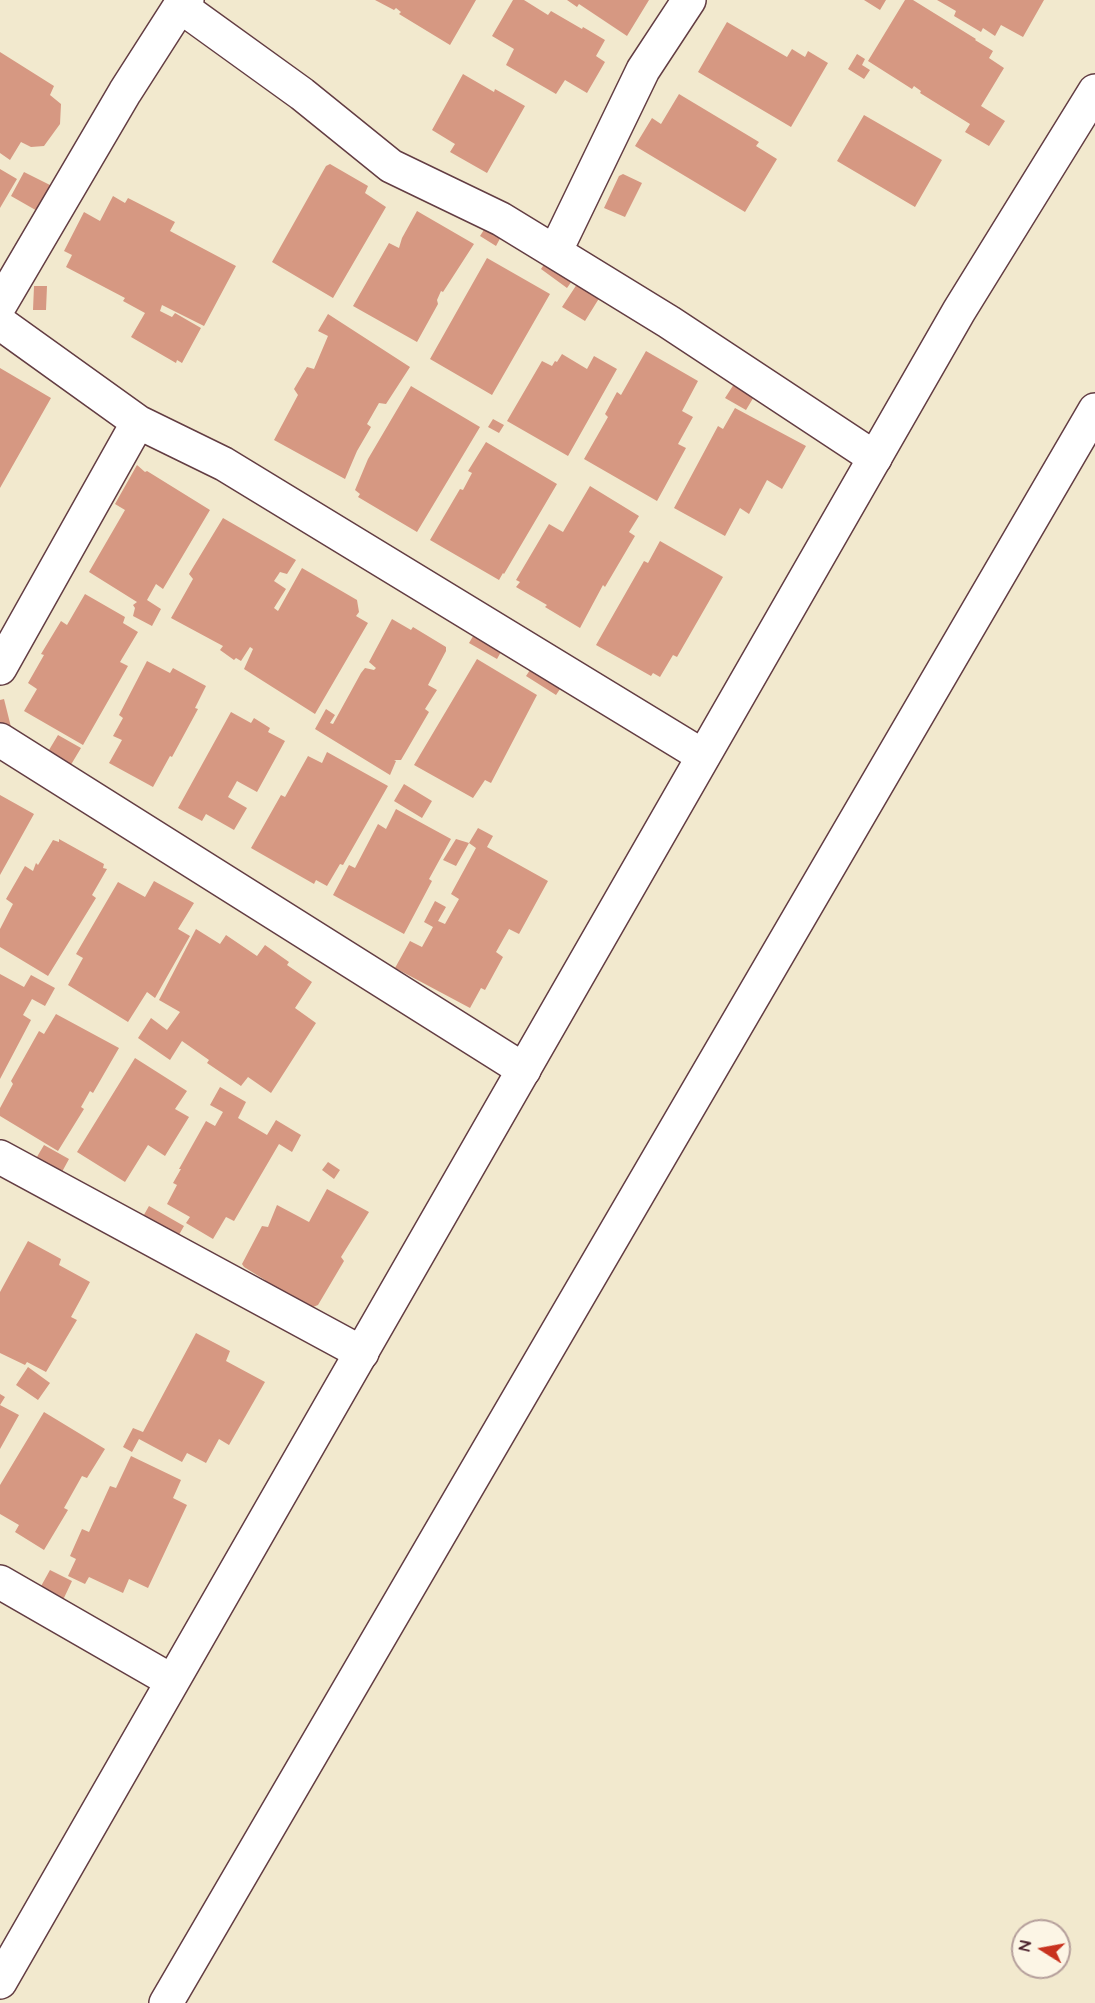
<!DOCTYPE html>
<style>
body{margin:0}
#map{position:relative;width:1095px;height:2003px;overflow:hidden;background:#f2e9ce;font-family:"Architects Daughter",sans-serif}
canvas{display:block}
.north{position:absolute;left:1011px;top:1919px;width:60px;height:60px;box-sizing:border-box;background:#fcf5e5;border:2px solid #b59f9b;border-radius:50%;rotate:281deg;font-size:16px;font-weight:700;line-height:24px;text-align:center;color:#4a1f2b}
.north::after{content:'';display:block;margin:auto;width:21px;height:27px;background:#c8321e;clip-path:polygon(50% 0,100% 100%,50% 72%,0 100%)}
</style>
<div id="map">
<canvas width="1095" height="2003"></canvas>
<div class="north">N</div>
</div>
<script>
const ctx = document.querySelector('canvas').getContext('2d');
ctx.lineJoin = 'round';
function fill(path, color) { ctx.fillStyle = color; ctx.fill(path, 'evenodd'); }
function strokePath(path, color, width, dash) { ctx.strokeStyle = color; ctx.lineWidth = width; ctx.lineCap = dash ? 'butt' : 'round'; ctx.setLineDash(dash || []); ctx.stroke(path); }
fill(new Path2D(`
 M375,0H476L450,45L399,14L401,12L396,8L394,10Z
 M513,0H524L548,15L551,11L582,29L583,27L605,40L596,56L605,62L587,93L565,80L556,94L506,65L514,49L492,36Z
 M567,0H649L627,36L579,4L577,7Z
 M864,0H886L880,10Z
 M905,0H913L976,39L975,40L993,51L989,58L1004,68L981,106L1005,121L989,146L965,132L970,124L920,93L921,91L914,86L912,89L868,61Z
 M937,0H1044L1023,37L1001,25L995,36L983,28L981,32L954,16L956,11Z
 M727,22L787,57L792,49L805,57L808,51L828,63L791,127L698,72Z
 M0,52L54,86L50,95L61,104L60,124L44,146L31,147L21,142L10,160L0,153Z
 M857,54L865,59L862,65L870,70L864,79L848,69Z
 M463,74L494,92L495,89L525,106L487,173L450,152L455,144L432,130Z
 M679,94L759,142L756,146L777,159L745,212L635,146L652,118L661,124Z
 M864,115L942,160L915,207L837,161Z
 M330,164L368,186L365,193L386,207L333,298L272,262L326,166Z
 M0,169L17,179L0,208Z
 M24,172L54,187L39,212L11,196Z
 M623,174L642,183L625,217L604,208L619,176Z
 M113,196L125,203L128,198L175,222L170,231L236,266L204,326L162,305L160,311L172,317L175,313L201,328L182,363L177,360L176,363L131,337L145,313L123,301L125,298L66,267L72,255L64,251L84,212L100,221Z
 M417,211L474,244L443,292L441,291L437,300L438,304L417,342L353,306L389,243L399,248L402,238Z
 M489,222L504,231L496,246L480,236Z
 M549,257L576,275L567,288L541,269Z
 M487,258L550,294L492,395L430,359Z
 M581,278L603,292L585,321L562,307Z
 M34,286H47L46,310H33Z
 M328,314L410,367L386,404L379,403L367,424L371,427L357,451L345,479L274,440L298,395L294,389L307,367L314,369L328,336L318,331Z
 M646,351L698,381L682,411L693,417L678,444L686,448L657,501L584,459L608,417L605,414L617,392L621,395Z
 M562,354L587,369L594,356L617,369L568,456L507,421L542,361L552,366L555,361L557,362Z
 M0,368L51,398L0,488Z
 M738,378L758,390L746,410L725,398Z
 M411,386L480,427L417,532L358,497L360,494L355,490L368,459Z
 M735,408L806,446L782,489L767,480L749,514L740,508L725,536L674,508L718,426L723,429Z
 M493,419L504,425L499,433L488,427Z
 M486,442L557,484L504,574L503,573L499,580L430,540L460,489L463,490L472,473L468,471Z
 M137,465L145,472L147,471L210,510L163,589L156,584L147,600L161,609L152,626L133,616L135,608L133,605L137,602L89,572L125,510L115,504Z
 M590,486L639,516L629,532L635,536L605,587L603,585L580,628L545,607L547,605L516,587L520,582L516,580L549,524L563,532Z
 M223,518L296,560L287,574L280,572L274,581L286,589L274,608L278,611L302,568L357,600L359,612L356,616L368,623L315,714L244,669L253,649L250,647L241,661L236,658L234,660L220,650L223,646L171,618L193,579L189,574Z
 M660,541L723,577L677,657L673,655L660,677L653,673L651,676L596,645L644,561L648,563Z
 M85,594L125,617L123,623L138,632L120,662L128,666L83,745L24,711L37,689L28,683L44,655L41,654L61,621L67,625Z
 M392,619L411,630L413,627L446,647V651L428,685L437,690L425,709L429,712L401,760H394L396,761L390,775L315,729L326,709L335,715L330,723L333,724L361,673L365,668L374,670L376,668L369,662Z
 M475,633L502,650L497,659L469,643Z
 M477,659L537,695L491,783L485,780L473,798L414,765Z
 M147,661L170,673L173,668L206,686L195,708L198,709L172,757L170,756L153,787L109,763L122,740L113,736L123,718L119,715Z
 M532,667L562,686L556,695L526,676Z
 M4,699L11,727L0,729V700Z
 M231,712L251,723L254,718L270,728L268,732L285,741L257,792L237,781L228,797L247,808L234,830L206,814L202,821L178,808Z
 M58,735L81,748L69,768L46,755Z
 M327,752L388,786L343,865L340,864L327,886L316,880L314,884L251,848L281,795L285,797L308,756L322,763Z
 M404,784L432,801L422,818L394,801Z
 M0,795L34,814L0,875Z
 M396,809L451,839L429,879L432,881L404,934L333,895L349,865L355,868L378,824L386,829Z
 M478,828L493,836L487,847L548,881L519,934L509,929L496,952L503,957L485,990L481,988L470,1008L395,968L410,941L422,947L433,927L424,922L435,901L446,907L438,921L445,924L459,899L451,894L476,848L469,843Z
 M59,839L104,864L103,868L107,869L92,895L96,898L48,976L0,947V929L13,904L6,899L25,866L33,871L36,863L38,865L53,840L59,842Z
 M456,839L469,843L456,866L443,860Z
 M154,881L194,903L178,929L190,936L155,998L147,992L128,1022L68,985L83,958L76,954L118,882L145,897Z
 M196,929L220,944L226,935L257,956L265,945L289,962L287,965L312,982L295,1008L316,1023L271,1093L248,1077L241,1086L207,1063L209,1060L182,1041L170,1060L138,1038L151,1018L167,1030L180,1012L159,1000Z
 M0,974L24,987L31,975L55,988L45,1006L32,999L23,1015L31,1020L0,1079Z
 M56,1014L119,1048L93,1093L90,1091L81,1107L84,1109L58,1151L0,1116V1108L13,1084L11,1081L39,1031L44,1034Z
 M135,1058L187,1091L175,1109L189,1117L165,1156L148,1145L125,1182L77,1152Z
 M220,1087L246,1102L238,1118L267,1135L276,1120L301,1135L292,1152L279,1144L234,1221L226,1217L213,1239L186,1223L190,1217L167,1204L177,1185L173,1183L181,1169H179L206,1121L215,1126L223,1112L210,1105Z
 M44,1145L69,1159L57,1181L31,1167Z
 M328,1162L340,1170L334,1179L322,1170Z
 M327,1189L369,1212L341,1257L344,1261L318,1305L313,1307L286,1292L277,1293L267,1287L265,1280L244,1267L242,1264L262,1226L268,1227L277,1205L309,1222Z
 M149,1206L184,1226L172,1247L137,1227Z
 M28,1241L61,1259L59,1265L90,1282L71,1317L77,1320L46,1372L27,1362L25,1365L0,1353V1292Z
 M196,1333L230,1351L226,1361L265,1382L229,1445L219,1439L206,1463L187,1453L182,1462L139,1439L132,1452L123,1447L133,1428L143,1432Z
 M28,1367L50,1383L38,1400L16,1385Z
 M0,1394L5,1397L0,1405L19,1415L0,1449Z
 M44,1412L105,1449L87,1478L82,1476L64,1508L68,1510L44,1550L15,1532L19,1525L0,1514V1485Z
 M131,1456L181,1480L173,1498L187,1505L148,1588L129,1579L123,1593L89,1577L85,1584L68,1576L76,1559L70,1556L82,1529L89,1532L110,1486L116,1488Z
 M50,1570L72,1581L63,1600L40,1588Z`), '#d69882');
const minor = new Path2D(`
 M180,6L302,94L391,166L501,219L555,252L669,322L875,458
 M555,252L643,70L689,0
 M0,305L125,92L180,6L187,0
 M0,323L138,422L224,464L703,756
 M0,668L138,422
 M0,740L524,1070
 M0,1157L362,1353
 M0,1582L172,1681
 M166,2003L1095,410`);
const major = new Path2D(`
 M0,1982L959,311L1095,91`);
strokePath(minor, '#633d43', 36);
strokePath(major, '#633d43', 36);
strokePath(minor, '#fff', 33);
strokePath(major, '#fff', 33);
</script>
